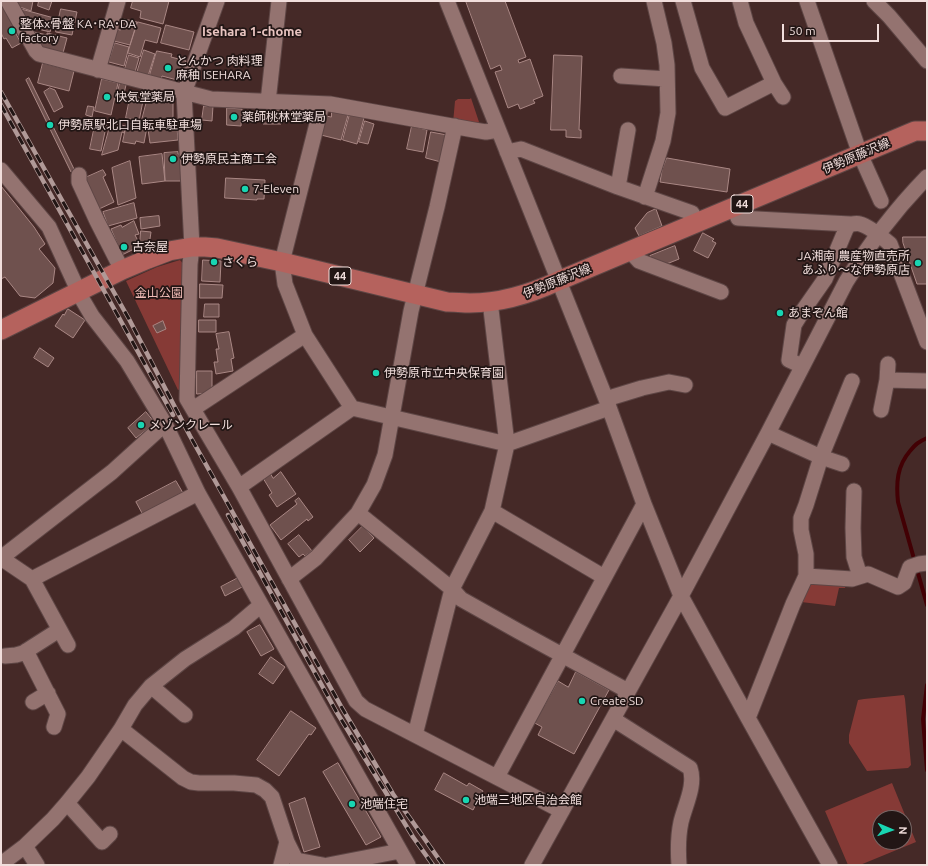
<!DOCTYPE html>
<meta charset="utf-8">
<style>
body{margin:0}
#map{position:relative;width:928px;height:866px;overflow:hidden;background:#452927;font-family:Ubuntu,sans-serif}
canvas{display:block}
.frame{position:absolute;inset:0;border:2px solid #f1dedc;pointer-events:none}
.north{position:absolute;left:872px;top:810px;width:40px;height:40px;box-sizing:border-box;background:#221615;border:1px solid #756665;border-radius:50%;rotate:92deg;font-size:11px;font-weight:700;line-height:16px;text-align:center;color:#f1dedc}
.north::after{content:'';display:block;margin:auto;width:14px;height:18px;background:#18d5b2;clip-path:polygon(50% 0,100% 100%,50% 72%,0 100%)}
.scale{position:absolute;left:782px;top:24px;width:97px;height:18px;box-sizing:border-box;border:2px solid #f1dedc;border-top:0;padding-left:5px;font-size:12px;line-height:14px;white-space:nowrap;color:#f1dedc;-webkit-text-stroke:3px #221615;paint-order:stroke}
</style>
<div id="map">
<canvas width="928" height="866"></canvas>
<div class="frame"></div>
<div class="north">N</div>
<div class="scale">50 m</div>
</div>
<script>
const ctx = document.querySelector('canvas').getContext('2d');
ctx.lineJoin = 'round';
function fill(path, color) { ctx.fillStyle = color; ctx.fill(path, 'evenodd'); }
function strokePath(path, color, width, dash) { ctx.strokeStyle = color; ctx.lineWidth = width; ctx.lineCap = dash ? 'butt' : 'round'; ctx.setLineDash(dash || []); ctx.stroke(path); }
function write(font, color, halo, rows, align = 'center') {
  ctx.font = font + ' Ubuntu,"Noto Sans JP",sans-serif'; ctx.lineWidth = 3.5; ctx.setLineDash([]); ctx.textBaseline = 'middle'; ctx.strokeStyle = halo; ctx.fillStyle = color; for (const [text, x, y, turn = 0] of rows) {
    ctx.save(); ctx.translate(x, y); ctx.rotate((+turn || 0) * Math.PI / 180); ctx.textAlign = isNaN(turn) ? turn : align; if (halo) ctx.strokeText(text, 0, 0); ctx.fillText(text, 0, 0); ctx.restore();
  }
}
fill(new Path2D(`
 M471,98L481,128L453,123L455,101L458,99H470Z
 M180,260L184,265L182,388L178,390L126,281L157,267Z
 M812,582L846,584L845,588H839L835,606L801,602Z
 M904,695L905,699L911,765L908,768L867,771L849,743V735L858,700L864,699Z
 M892,783L916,842L860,865H848L825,811ZM880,818H904V842H880Z`), '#863a36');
strokePath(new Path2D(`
 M927,438C918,442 916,444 910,451C897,466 896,483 898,502L927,605
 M927,685L923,719L927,770`), '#420004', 4);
const building = new Path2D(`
 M1,1L17,31L15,32L21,43L12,48L6,38L4,39L1,33Z
 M16,1H33L31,11L20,7Z
 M39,1H52L49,10L38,6Z
 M133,1H169L163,24L140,18L141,11L131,8Z
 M466,1H505L526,57L518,60L519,63L530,59L543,96L533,100L535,103L520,109L518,104L508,108L495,72L502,70L500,65L491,69Z
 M21,9L54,18L50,32L30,27Z
 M61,9L77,12L72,35L56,32Z
 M124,19L137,22L130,45L114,41L117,29L120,30Z
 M138,22L161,28L157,43L145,40L140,57L128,53Z
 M166,25L194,32L189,50L161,43Z
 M34,32L47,35V33L67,38L63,53L44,49L41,46Z
 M115,43L129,47L124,66L109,62Z
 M144,50L155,54L148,76L137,73Z
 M157,51L172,54L171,57L186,61L181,81L162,76L161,79L150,75Z
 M129,55L139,58L135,72L125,69Z
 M554,55L582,56L579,130H581V138L566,137V130H551Z
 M43,63L74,71L69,91L38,83Z
 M29,78L75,171L71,172L26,80Z
 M102,79L118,83L111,115L95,111Z
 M120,83L126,85L122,102L116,100Z
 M50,88L55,90L63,107L54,112L44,92Z
 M131,93L144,96L139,121L126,118Z
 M148,97L173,103V125L150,120L149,126L141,124Z
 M88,106L94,107L92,117L86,115Z
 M204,106H213L212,121L202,120Z
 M227,108L242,109L241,126L227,125Z
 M260,109L282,110L281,124H263V117H259Z
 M332,111L348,115L341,140L321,135L326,116L331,117Z
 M350,114L364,118L357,144L343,140Z
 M96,120L107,122L101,151L90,149Z
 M365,121L374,124L368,144L359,142Z
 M111,123L126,126L124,133L122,132L118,150L102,155Z
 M127,123L147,127L144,143L136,141L135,144L123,142Z
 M412,126L427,130L423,152L407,149Z
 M177,127L178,140L150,143L148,129Z
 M431,132L447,135L441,162L426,158Z
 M178,152V154H181L182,181H165L164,153Z
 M162,154L165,181L142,184L139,157Z
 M667,158L730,169L727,192L660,182L662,170Z
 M130,161L136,198L118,205L112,168Z
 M103,170L106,175L103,177L114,202L99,209L85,178Z
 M226,178L265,180L264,199H257V200L225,198Z
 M1,186L34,227L45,244L39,249L55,268L53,283L35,298L20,296L5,277L1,279Z
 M134,203L137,218L108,226L103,212Z
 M656,209L662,226L639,236L635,228L647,213Z
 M159,216L160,226L141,229L140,218Z
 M134,221L139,234L135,235L138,241L134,243L136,248L122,255L111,229L121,225L122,227Z
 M141,231L151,232L149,246H140Z
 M703,233L714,239L712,241L716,243L708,258L694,251Z
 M903,237H927V284H917L903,243Z
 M675,246L679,259L664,265L652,261L650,256Z
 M203,260L221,261L220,282L202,281Z
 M200,284L223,285L222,298H200Z
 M205,304H219V317H204Z
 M68,309L85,320L73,338L55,326L63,314L64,315Z
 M199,320H216V332H199Z
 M163,321L166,329L157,333L153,326Z
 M229,332L234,358L231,359L233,371L216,374L214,362H218L216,349H219L216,334Z
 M40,348L54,358L48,367L34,358Z
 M197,371H212V390L209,393L197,394Z
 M146,412L155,423L136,438L128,428Z
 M281,472L296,494L277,507L269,495L272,493L263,478L270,473L273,478Z
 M176,481L183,493L143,515L136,502Z
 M299,498L313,517L308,521L307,519L281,540L270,525L297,504L295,501Z
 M363,526L374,538L360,552L349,540Z
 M299,535L312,551L305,556L303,554L299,557L288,544Z
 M240,577L244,586L225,596L221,587Z
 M260,625L274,649L261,656L247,632Z
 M271,657L285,667L273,684L259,674Z
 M576,672L609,690L574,754L538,735L542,727L533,722L542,705L544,706L558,681L568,687Z
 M291,711L316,728L311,735L309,734L279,776L257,760Z
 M338,763L381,837L366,845L323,772Z
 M444,773L467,786L469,783L483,791L473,810L435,790Z
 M305,798L320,847L304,852L289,804Z`);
fill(building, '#6f514e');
strokePath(building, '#a98784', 1);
const minor = new Path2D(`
 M8,1L36,51L39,54L211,99L330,104L474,130L486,132L498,130
 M217,1L184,93L192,247L190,264L187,399L239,487L356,701L365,709L562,811
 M447,1L606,399L644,504L681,596L748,718L830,865
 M683,1L702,68L725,108L774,83
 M740,1L746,23L774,83L783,97
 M807,1L860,154L881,201
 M874,1L889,16L927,61
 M98,70L118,1
 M621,76L667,79
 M268,102L279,1
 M322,104L282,262L285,284L305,335L352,408L507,444L609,408
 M507,152L521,149L618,187L692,213L697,223
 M1,170L49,227L82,299L92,316L127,361L165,424L198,493L408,865
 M79,175V182L97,221L122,270
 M618,187L628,130
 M645,197L663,141L668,113L667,65L664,43L654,1
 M734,208L738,218L850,224C854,224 857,223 860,224C869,226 883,238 890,244L927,342
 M630,251L639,261L721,292
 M802,366L789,360L794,325L802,312L825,279L846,229L850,224
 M887,380L888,364
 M606,399L642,388L669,382L685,385
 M193,409L305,335
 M881,410L887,380L927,381
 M768,433L821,457L842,464
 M239,487L352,408
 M854,491L853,528L854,557L860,576
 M492,511L604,577
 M358,513L452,589L461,599L518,631L628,691
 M1,558L112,472L165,424
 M1,558L32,579L68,645
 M806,576L852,579L868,574L898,587L904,583L910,567L919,564L927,563
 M32,579L198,493
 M289,579L316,558L358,513L374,485L385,455L411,311L437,207L455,126
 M26,651L58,714L54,727
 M5,656L16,655L23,653L59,630
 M151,686L185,715
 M33,702L48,693
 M748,718L793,604L806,576V554L801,530V518L806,505L821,457L852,381
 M613,719L690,768C696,785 685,805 681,822C678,836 678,851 679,865
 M121,729L183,778L191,782L199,783H234L256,785L265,790L272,797L287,842L296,860L323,865
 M415,735L452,589L492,511L507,444L490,301
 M497,777L644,504
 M67,803L102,842L110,834
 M25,846L37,865
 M1,864L25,846L53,819L67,803L88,777L121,729L135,705L151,686L185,659L234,628L261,605
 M281,865L287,842
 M328,865L400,851
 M532,865L681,596L768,433L846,282C869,244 896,209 927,177`);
const major = new Path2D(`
 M1,330L122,270L148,259L169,251L192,247H205L217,248L282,262L447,302C455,302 462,303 470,303C501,303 530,294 558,281L915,131H927`);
strokePath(minor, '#5e4645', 17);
strokePath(major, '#5e4645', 21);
strokePath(minor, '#947370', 15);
strokePath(major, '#b5625d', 19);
const rail = new Path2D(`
 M1,92L129,319L190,436L342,708L393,794L443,865
 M1,105L173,415
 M228,515L336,711L413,837L433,865`);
strokePath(rail, '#b09997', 4.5);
strokePath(rail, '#221615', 3, [9]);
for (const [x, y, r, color] of [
 [12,31,4,"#18d5b2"],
 [168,68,4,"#18d5b2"],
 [107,97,4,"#18d5b2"],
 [234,117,4,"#18d5b2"],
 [50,125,4,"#18d5b2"],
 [173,159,4,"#18d5b2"],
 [245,189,4,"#18d5b2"],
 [124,247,4,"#18d5b2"],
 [214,262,4,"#18d5b2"],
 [918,263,4,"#18d5b2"],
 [780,313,4,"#18d5b2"],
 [376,373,4,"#18d5b2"],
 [141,425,4,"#18d5b2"],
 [582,701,4,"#18d5b2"],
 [466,800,4,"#18d5b2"],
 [352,804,4,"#18d5b2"]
]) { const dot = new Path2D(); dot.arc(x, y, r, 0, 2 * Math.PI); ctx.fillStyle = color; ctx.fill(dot); strokePath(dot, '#221615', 1.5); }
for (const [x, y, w] of [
 [742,204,22],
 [340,276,22]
]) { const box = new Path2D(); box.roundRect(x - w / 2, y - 9, w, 18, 3); ctx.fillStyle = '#221615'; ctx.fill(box); strokePath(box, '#f1dedc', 1); }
write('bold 11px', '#f1dedc', null, [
 ["44",742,204],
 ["44",340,276]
]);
write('12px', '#f1dedc', '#221615', [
 ["整体x骨盤 KA･RA･DA",20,24],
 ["factory",20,38],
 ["とんかつ 肉料理",176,61],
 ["麻秞 ISEHARA",176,75],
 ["快気堂薬局",115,97],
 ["薬師桃林堂薬局",242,117],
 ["伊勢原駅北口自転車駐車場",58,125],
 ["伊勢原民主商工会",181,159],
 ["7-Eleven",253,189],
 ["古奈屋",132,247],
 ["JA湘南 農産物直売所",910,256,"right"],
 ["あふり～な伊勢原店",910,270,"right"],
 ["さくら",222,262],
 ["あまぞん館",788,313],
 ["伊勢原市立中央保育園",384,373],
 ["メゾンクレール",149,425],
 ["Create SD",590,701],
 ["池端三地区自治会館",474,800],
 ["池端住宅",360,804]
], 'left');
write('12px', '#f1dedc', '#221615', [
 ["伊勢原藤沢線",856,156,-23],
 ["伊勢原藤沢線",557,281,-22]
]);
write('12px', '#efbbb6', '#221615', [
 ["金山公園",159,293]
]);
write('bold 13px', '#e9c5c1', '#221615', [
 ["Isehara 1-chome",252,32]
]);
</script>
